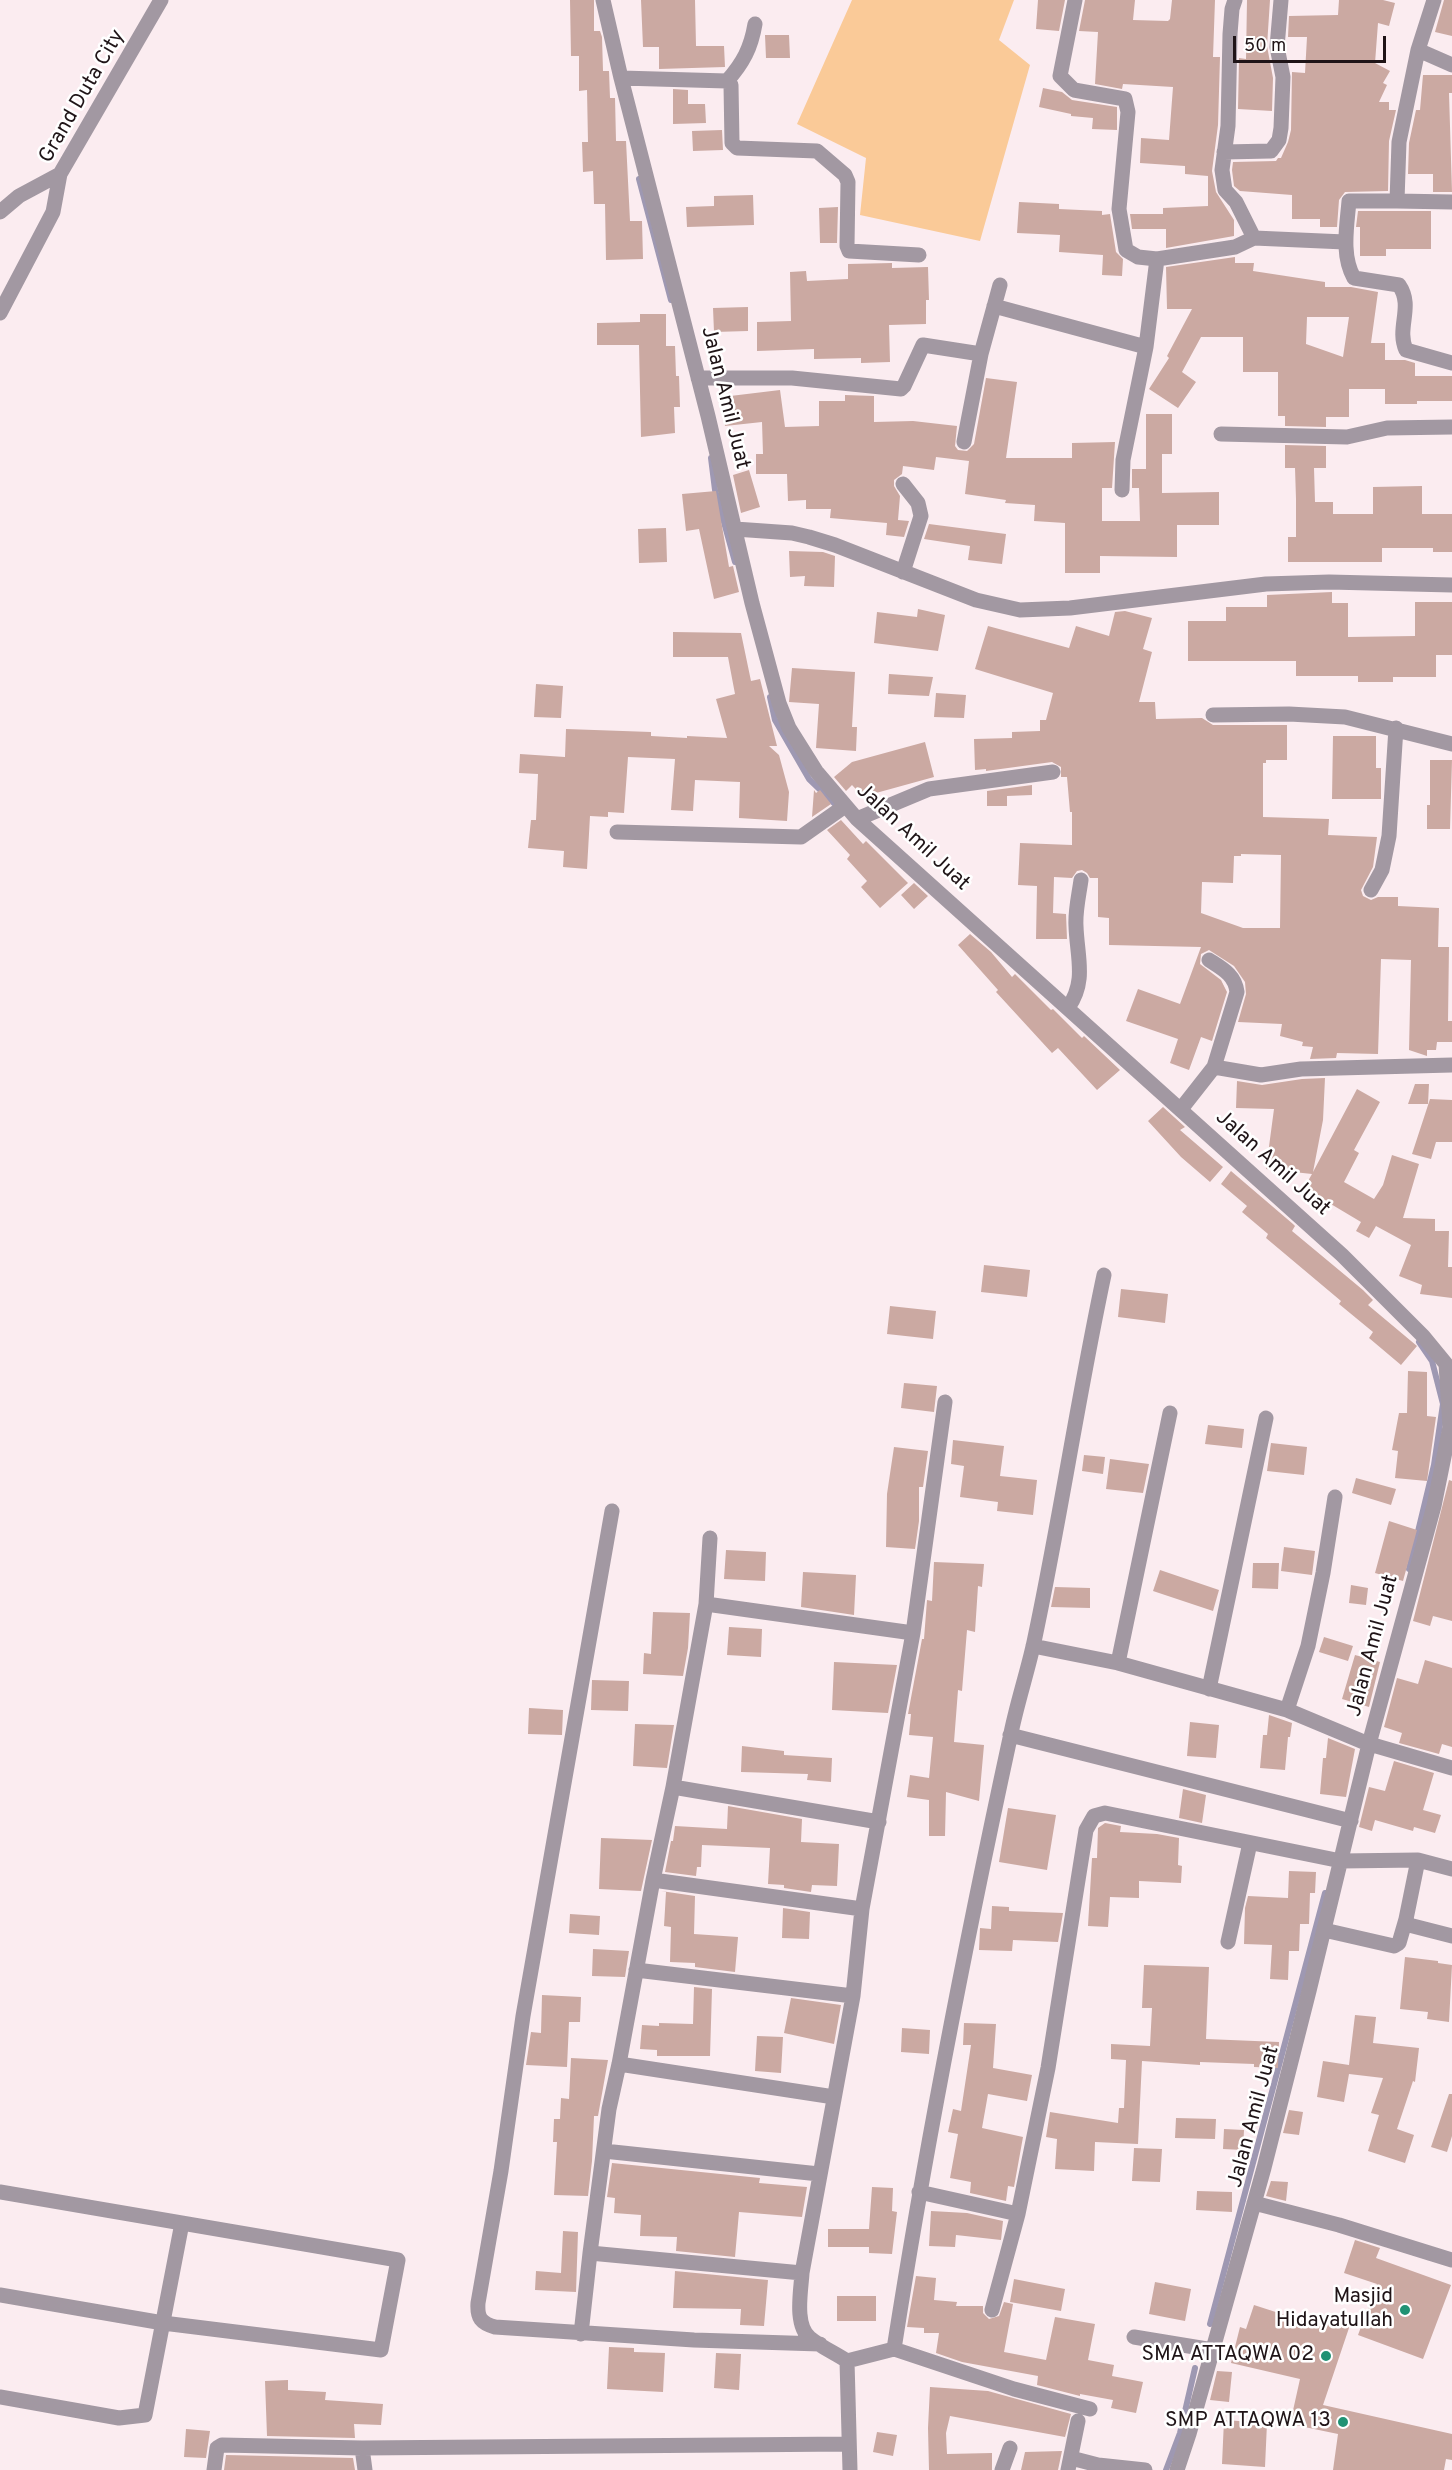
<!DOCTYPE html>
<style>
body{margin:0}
#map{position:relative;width:1452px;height:2470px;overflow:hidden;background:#fbecf0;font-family:Overpass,sans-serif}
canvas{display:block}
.scale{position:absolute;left:1233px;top:36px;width:153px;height:27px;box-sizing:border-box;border:3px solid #1f1417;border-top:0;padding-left:8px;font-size:18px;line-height:21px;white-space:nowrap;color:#1f1417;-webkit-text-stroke:4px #fff;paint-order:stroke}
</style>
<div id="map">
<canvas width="1452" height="2470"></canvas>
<div class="scale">50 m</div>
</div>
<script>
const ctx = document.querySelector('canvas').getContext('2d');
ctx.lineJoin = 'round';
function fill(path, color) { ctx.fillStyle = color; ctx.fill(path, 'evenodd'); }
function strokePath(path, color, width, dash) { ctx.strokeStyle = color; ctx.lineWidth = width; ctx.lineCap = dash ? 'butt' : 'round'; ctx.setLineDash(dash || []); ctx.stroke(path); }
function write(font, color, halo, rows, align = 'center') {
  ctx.font = font + ' Overpass,sans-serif'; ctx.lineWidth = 5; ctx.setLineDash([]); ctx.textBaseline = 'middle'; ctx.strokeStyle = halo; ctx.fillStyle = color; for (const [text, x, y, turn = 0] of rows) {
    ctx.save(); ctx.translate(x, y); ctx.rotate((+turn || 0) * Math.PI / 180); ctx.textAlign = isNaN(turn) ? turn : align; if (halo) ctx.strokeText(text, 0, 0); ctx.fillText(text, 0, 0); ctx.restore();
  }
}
fill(new Path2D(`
 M852,0H1014L999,40L1030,65L980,241L860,215L866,158L797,124Z`), '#faca98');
strokePath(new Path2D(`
 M639,179L671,300
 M711,458L715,490L735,562
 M770,697L775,720L809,779L837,806
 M1409,1569L1434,1465L1443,1404L1432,1361L1419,1342
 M1210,2324L1325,1893
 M1166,2470L1180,2433L1195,2368`), '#9e98b2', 6);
fill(new Path2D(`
 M570,0H594V31H600L602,37L603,71H609L610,98H615L616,141H626L630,221H642L643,259L606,260L605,204H594L593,171L583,172L582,142H588L587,90L579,91V56H571Z
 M641,0H695L696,46H724L725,67L659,69V47H643Z
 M1038,0H1065L1059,31L1036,29Z
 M1085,0H1135L1133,20L1168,21L1170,19L1172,0H1215L1213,57H1220L1218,125L1212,171L1216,192L1234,220V236L1166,248V229H1132L1130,214H1163V208L1208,206V176L1185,174V166L1140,163L1141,138L1169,140L1173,87L1123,84L1122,89L1095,84L1098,32L1079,31Z
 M1247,0H1270L1267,46L1273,78L1272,111L1238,109L1239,58L1246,59Z
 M1339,0H1383L1395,3L1389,26L1378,23L1375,63L1390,71L1383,83L1387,85L1379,102H1389V110H1396L1389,141L1388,191L1345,192L1339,200L1337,227H1320V219H1292V195L1240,191L1234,186L1232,170L1233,162L1276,161L1278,158H1281L1288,142L1291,130L1292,72L1305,73L1307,37H1288L1289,16L1338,15Z
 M1444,0H1452V36L1435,32Z
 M765,35H789L790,58H766Z
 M1423,75H1452V93H1449L1452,192H1433V174H1408L1409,143L1416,110H1420Z
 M1043,88L1062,92L1072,100L1117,107V130L1092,129L1093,118L1071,116V114L1039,107Z
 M673,89L688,90V104H705L706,123L673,124Z
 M722,130L723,150L693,151L692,131Z
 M753,195L754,225L687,227L686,207L714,206V196Z
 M1019,202L1059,204V209L1102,211V215L1110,214L1116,252L1123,259L1122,276L1102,275L1103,255L1059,252L1060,235L1017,233Z
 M838,207L837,243H820L819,208Z
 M1358,211H1431V249H1386V256H1360V227H1356Z
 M1235,257V263H1254L1253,271L1325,282V287H1351L1378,292L1371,343H1385V360H1405L1415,363V376H1452V401H1417V404H1385V389H1349V417H1326V427L1285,426V416H1278V372H1243V337H1201L1182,372L1196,382L1178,408L1149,389L1169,358L1167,356L1192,309H1167L1166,267ZM1307,317H1349L1343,357L1306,344Z
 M892,263V268L928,267L929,300H926V324L889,325L890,362L861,363V358L814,359V349L757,351V322L791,321L790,272L806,271L807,281L848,279V264Z
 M748,307V331L714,332L713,308Z
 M640,314H666V346H675L676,376H679L680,407H674L675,433L641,437L639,345H597V323L640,322Z
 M986,378L1017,382L1006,458H1072V443L1115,442L1112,488H1102V521H1140L1139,488H1132V469H1146V414H1172V454H1162V493L1219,492V525H1177V557L1100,556V573H1065V523L1034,521L1035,505L1005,503L1006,500L965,494L969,461L936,457L934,470L903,466L902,474L894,480V486L900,496L898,520L909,521L904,537L886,535L887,523L830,518L831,509H806V500L788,501L787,474H756V454H763L762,422L725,426L722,397L780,390L785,427L819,426V401H845V395L874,396V422L913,421L957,426L955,446L958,450L967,451L974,444Z
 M1285,445L1326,446V468H1314L1315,502H1333V514H1373V487L1422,486V514H1452V552H1433V548H1382V562H1288V537H1296V499L1295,468H1285Z
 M749,470L760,507L741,513L733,475Z
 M716,491L729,567L733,566L739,592L714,599L699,529L686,531L682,494Z
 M929,524L1006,534L1002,564L968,560L970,546L924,539Z
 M666,528L667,562L639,563L638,529Z
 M789,551L823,552L835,556L834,587L804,586L805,576L790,577Z
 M1332,592V603H1348V637L1415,636V602H1452V655H1436V677H1393V682H1358V676H1296V661H1188V621H1226V607H1267V595Z
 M918,609L945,615L938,651L874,643L877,612L917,617Z
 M1125,611L1152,618L1143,649L1152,652L1139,702H1155L1156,719L1202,718L1213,725H1287V760H1266V763H1263V817L1329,819L1328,835L1377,837L1373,867L1361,890L1363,896L1371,900L1378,897H1398V906L1439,908L1438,947H1449L1448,1021H1452V1042H1437L1436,1050H1427V1056L1409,1050L1411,960L1381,959L1378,1054L1337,1053L1336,1058L1310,1059L1313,1047L1302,1046L1303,1042L1280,1036L1282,1024L1238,1022L1246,994L1245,982L1234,966L1209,950L1201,954L1200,964L1221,980L1227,992L1212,1041L1201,1037L1189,1070L1170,1063L1178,1039L1126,1021L1138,989L1180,1004L1201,947L1109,945V918L1098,917V878H1090L1087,873L1082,870L1077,871L1072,878L1054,877L1053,913L1066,914L1067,939H1036L1037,886L1018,885L1020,843L1072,845V812H1070L1067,777H1061V767L1052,762L986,771V769L975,770L974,739L1012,738V732L1040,731V720H1046L1053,693L975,669L988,626L1069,648L1076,626L1109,636L1115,612ZM1241,854L1281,855L1280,928H1243L1201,913L1202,882L1233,883L1234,856H1241Z
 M673,632L741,633L751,681L760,679L777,746H769L779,755L789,792L787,821L739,818L740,782L695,780L693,811L671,810L675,759L628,757L624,813L608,812V817L590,816L587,869L563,867L564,851L528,848L531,820H536L538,774L519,773L520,754L565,757L566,729L651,732V736L687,738V736L727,738L716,699L735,694L728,657H673Z
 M792,668L855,672L852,727H857L856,751L816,748L819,704L789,702Z
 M889,674L933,677L929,696L888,694Z
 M536,684L563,686L561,718L534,717Z
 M936,693L966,695L964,718L934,717Z
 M1333,736H1376V768H1381V799H1332Z
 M925,742L934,777L876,793L867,801L852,785L846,791L834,777L852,762Z
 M1430,760H1452L1450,829H1427V805H1430Z
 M1032,785V795L1007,796V806H987V791Z
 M814,790L816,793L820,790L831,804L812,817Z
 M841,820L863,844L866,841L908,883L880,908L861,887L867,881L847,859L850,855L827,830Z
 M914,883L928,896L914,909L901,895Z
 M970,934L991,952L1012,977L1015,974L1051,1010L1053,1009L1082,1038L1084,1036L1120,1070L1097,1090L1058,1048L1052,1053L996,992L998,990L958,945Z
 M1325,1078L1323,1120L1313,1172L1357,1089L1380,1102L1354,1150L1359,1153L1344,1182L1374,1199L1383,1185L1392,1155L1419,1164L1403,1218L1435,1219V1231H1449L1448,1267H1452V1298L1420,1294L1422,1285L1399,1276L1411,1245L1376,1226L1369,1238L1356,1231L1361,1222L1304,1188L1312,1174L1266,1169L1274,1109L1236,1108L1237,1081L1262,1085L1302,1079Z
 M1415,1084H1429L1428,1104H1408Z
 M1430,1099L1452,1100V1142H1436L1431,1159L1412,1154Z
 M1163,1107L1185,1127L1180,1130L1223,1167L1210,1182L1181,1157L1148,1121Z
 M1231,1171L1293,1224L1295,1226L1292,1231L1363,1290L1373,1300L1368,1305L1417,1346L1401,1365L1369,1338L1373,1332L1339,1304L1341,1301L1266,1238L1268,1234L1242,1212L1247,1206L1221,1184Z
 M984,1265L1030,1270L1027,1297L981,1292Z
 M1121,1289L1168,1294L1165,1323L1118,1317Z
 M890,1306L936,1311L933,1339L887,1334Z
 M1408,1371L1427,1372V1416L1436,1417L1427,1481L1395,1478L1398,1451L1392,1450L1399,1413H1407Z
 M904,1383L937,1386L934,1412L901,1408Z
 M1208,1425L1244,1429L1242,1448L1205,1444Z
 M953,1440L1004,1446L1000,1476L1037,1480L1033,1515L997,1511L998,1502L960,1497L964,1466L951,1464Z
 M1271,1443L1307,1447L1304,1475L1267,1471Z
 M894,1447L928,1451L923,1487H919V1521L915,1549L886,1547L887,1494Z
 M1084,1455L1105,1457L1103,1474L1082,1471Z
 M1110,1459L1149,1464L1143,1493L1106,1489Z
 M1356,1478L1396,1489L1391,1505L1352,1493Z
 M1449,1480L1452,1481V1621L1433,1616L1430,1626L1413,1621Z
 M1389,1521L1417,1530L1403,1581L1375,1573Z
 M1284,1547L1315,1551L1312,1575L1281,1571Z
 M726,1550L766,1552L765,1581L724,1579Z
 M934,1562L984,1564L982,1587L978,1586L975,1632L967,1630L962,1691L958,1690L954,1742L984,1745L979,1801L946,1792L945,1836H929V1800L907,1797L910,1775L929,1778L933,1737L909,1735L911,1714H908L922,1639H924L927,1600L932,1601Z
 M1253,1563H1279L1278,1589L1252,1588Z
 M1160,1570L1219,1590L1213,1611L1153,1591Z
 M803,1572L856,1575L854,1615L801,1607Z
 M1351,1585L1368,1588L1366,1605L1349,1603Z
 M1055,1587L1090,1588V1608L1051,1607Z
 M653,1612L690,1613L688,1648L683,1676L643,1674L644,1653L651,1654Z
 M729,1627L762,1629L761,1657L727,1655Z
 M1324,1637L1353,1646L1348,1661L1319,1652Z
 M1355,1655L1380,1662L1369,1707L1342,1699Z
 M1425,1660L1452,1668V1747L1442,1744L1439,1754L1399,1743L1402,1733L1384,1727L1397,1678L1418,1684Z
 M834,1662L897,1665L888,1713L832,1710Z
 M592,1680L629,1681L628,1711L591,1710Z
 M529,1708L563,1710L562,1735L528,1734Z
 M1269,1715L1292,1723L1290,1737H1288L1285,1770L1260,1768L1263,1735H1267Z
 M1190,1722L1219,1725L1216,1758L1187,1756Z
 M635,1724L674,1725L667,1768L633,1766Z
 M1328,1738L1355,1749L1346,1797L1320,1794L1323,1758H1326Z
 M742,1746L784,1751V1755L832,1758L831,1782L807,1780L808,1774L741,1772Z
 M1394,1761L1434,1773L1423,1810L1441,1815L1435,1833L1414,1827L1413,1831L1375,1820L1372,1831L1359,1827L1369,1787L1385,1791Z
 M1183,1789L1206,1795L1202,1823L1179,1818Z
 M728,1806L802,1819L801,1842L839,1844L837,1886L812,1885L811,1892L784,1888V1885L768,1884L770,1848L702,1845L701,1867H697L696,1876L665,1872L671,1841H673L675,1826L727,1829Z
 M1008,1808L1056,1815L1047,1870L999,1862Z
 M1105,1823L1121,1826L1120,1832L1157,1834L1179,1838L1178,1865L1182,1866L1181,1883L1139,1881V1898L1110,1897L1108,1927L1088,1926L1092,1858H1097L1098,1828Z
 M601,1838L652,1840L641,1891L599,1889Z
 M1289,1871L1316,1872L1315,1893H1310L1309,1924H1300L1299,1951H1289L1288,1980L1270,1979L1272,1945L1244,1944L1245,1908L1248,1896L1288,1898Z
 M661,1891L695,1896L694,1934L738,1937L735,1972L695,1967V1963L670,1962L671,1927L664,1926L666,1892Z
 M992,1906L1009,1907V1911L1063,1913L1058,1942L1013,1940L1012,1951L979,1950L980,1928L991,1929Z
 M783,1908L810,1912L809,1939L782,1938Z
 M570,1914L600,1916L599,1935L569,1933Z
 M593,1949L629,1951L625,1977L592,1976Z
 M1405,1957L1438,1961V1963L1452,1965L1449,2022L1427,2019L1428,2012L1400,2009Z
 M1144,1965L1209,1967L1206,2039L1279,2042L1278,2068L1254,2067V2064L1200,2062V2065L1142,2061L1138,2144L1095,2142L1094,2171L1055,2169L1057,2139L1046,2137L1050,2112L1118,2123L1119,2108H1124L1126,2060L1111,2059V2044L1150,2046L1152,2008H1142Z
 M694,1987L712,1989L710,2056H657V2050L640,2049L642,2025L659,2026V2023L693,2024Z
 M542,1995L581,1997L580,2022H569L567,2067L526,2065L531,2032L541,2033Z
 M791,1998L841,2005L834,2044L784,2033Z
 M1355,2015L1376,2017L1373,2043L1419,2048L1415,2082L1413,2081L1397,2129L1414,2135L1405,2163L1368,2151L1379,2115L1371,2113L1383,2078L1349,2074L1344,2102L1317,2097L1323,2061L1349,2065Z
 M964,2023L996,2024L993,2068L1032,2075L1027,2101L988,2094L982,2128L1023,2137L1014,2187L1008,2186L1006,2201L970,2193L971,2182L950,2178L958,2134L948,2132L953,2109L961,2111L971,2045H963Z
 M902,2028L930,2030L929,2054L901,2052Z
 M757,2036L783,2037L781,2073L755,2071Z
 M571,2058L608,2060L598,2116H594L592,2161L588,2196L554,2195L557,2142H553L554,2119H560L561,2098L569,2099Z
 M1449,2094H1452V2136L1447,2152L1431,2147Z
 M1289,2110L1303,2112L1299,2135L1283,2133Z
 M1176,2118L1216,2119L1215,2139L1175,2138Z
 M1224,2129L1244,2130L1243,2150L1223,2149Z
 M1134,2148L1162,2149L1160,2182L1132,2181Z
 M612,2163L760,2178L759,2183L807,2187L802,2217L739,2212L735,2257L676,2251L677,2237L640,2236L641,2215L614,2213L615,2198L607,2197Z
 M1271,2181L1288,2182L1286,2201L1266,2196Z
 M872,2187L893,2188L892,2211L897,2212L892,2254L869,2253V2247H828V2229H869Z
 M1197,2191L1232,2192V2212L1196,2210Z
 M931,2211L967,2213L1003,2221L1001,2240L956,2235L955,2247L929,2246Z
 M563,2231L578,2232L576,2292L535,2290L536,2271L561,2273Z
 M1355,2240L1380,2248L1376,2258L1451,2285L1423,2359L1358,2335L1377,2284L1344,2273Z
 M675,2271L768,2280L764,2326L740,2325L741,2309L673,2308Z
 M916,2276L936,2278L934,2300L957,2302L956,2306H983V2313L989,2319L999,2316L1004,2302L1013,2304L1004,2352L1046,2360L1055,2317L1095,2324L1088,2360L1114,2365L1112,2376L1143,2382L1136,2413L1111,2408L1113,2400L1080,2394V2396L1037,2385L1038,2376L962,2362L936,2353L939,2333H924V2328L907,2327Z
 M1014,2279L1065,2289L1061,2311L1010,2302Z
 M1155,2282L1191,2289L1185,2321L1149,2314Z
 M837,2296H876V2321H837Z
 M1254,2305L1322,2327L1326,2315L1351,2322L1323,2405L1452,2434V2460L1446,2459L1444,2470H1333L1338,2434L1290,2424L1300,2379L1231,2363L1240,2327L1246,2329Z
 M609,2347L634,2348V2352L665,2353L663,2392L607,2389Z
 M716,2353L741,2354L739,2390L714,2388Z
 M1217,2371L1232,2372L1229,2402L1210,2400Z
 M288,2380V2390L326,2392L325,2400L383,2404L381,2425L354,2424L355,2438L267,2436L265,2381Z
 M930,2387L988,2391L1071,2414L1065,2437L950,2416L946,2433L947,2454L992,2453V2470H929L928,2428Z
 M1224,2420L1267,2423L1265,2467L1222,2464Z
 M186,2429L210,2431L206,2458L184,2457Z
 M877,2432L897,2435L893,2456L873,2452Z
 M1062,2451L1058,2470H1021L1025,2452Z
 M226,2455L353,2458L355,2470H224Z`), '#cba9a2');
strokePath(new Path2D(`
 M603,0L621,78L708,416L752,603L779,703L789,728L816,771L857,819L1342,1255L1423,1336L1446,1364L1450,1427L1434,1506L1369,1744L1309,1991L1264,2168L1189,2434L1177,2470
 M1075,0L1060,76L1074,90L1125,99L1128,112L1119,209L1126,250L1138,257L1157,259L1146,347L1123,460L1122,490
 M1235,0L1232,9L1230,34L1228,126L1222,170L1225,190L1236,202L1254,238
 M1434,0L1418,50L1452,65
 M1418,50L1399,142L1397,201H1349C1347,226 1341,255 1354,278L1399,285C1414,307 1396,327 1406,350L1452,363
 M621,78L727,81L731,85L732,143L737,148L817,151L845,175L848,182L847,246L849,251L919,255
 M727,81C743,63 751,48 755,24
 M1224,152L1271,151L1279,140L1281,128L1283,77L1277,47L1281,0
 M1397,201L1452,202
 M0,212L19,196L60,174
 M1157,259L1235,247L1254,238L1345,242
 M994,306L1146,347
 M0,313L53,212L60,174L161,0
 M698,378H792L901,389L904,386L923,345L981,354L1000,285
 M1221,434L1347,437L1387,428L1452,427
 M964,442L981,354
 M903,484L918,503L921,516L903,572
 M735,529L792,533L809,537L835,545L976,600L1020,610L1070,608L1266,584L1329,582L1452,585
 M1213,715L1289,714L1345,717L1452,744
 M857,819L929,789L1053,772
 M617,832L801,837L845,806
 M1371,890L1382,870L1389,836L1396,728
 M1209,960C1223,969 1235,975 1237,992L1214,1067
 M1068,1008C1087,981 1077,957 1076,926C1075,911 1079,895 1081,880
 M1181,1109L1214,1067L1261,1075L1301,1069L1452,1065
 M945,1402L913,1633L862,1909L853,1996L802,2273C801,2291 794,2325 810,2338C821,2347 835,2353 847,2361L894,2349C926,2144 966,1941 1010,1738C1016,1706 1027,1674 1034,1642C1060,1520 1078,1397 1104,1275
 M612,1511L523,2016L501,2171L478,2303C477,2318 481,2323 495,2327L694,2340L820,2344
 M706,1604L710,1538
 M1033,1646L1118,1663L1287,1710L1366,1743L1452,1768
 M1118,1663L1170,1413
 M1209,1689L1266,1418
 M1287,1710L1308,1646L1323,1573L1335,1497
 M1010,1735L1351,1821
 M673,1787L879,1822
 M1418,1860L1406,1919L1409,1925L1452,1936
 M653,1880L862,1909
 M1324,1930L1394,1946L1399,1943L1406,1919
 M1228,1942L1250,1843
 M636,1970L853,1996
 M619,2064L834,2097
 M604,2151L819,2174
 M0,2192L398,2260L381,2350L163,2323L0,2295
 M919,2192L1018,2214
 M1254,2203L1339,2225L1452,2260
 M590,2253L802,2273
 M992,2310L1018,2214L1048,2068L1086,1830L1094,1816L1105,1813L1341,1861L1418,1860L1452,1869
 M581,2334L590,2253L609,2109L619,2064L653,1880L673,1787L706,1604L913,1633
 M1134,2337L1213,2350
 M894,2349L1014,2389L1090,2409
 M847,2361L850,2470
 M0,2397L119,2418L145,2415L182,2223
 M1071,2458L1098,2465L1145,2470
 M214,2470L217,2448L222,2445L362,2448
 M365,2470L362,2448L849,2444
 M1002,2470L1010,2448
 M1068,2470L1078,2421`), '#a298a2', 15);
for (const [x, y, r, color] of [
 [1405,2310,6,"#209274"],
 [1326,2356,6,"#209274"],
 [1343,2422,6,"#209274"]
]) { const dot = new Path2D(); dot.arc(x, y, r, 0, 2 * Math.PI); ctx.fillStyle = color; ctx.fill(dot); strokePath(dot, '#fff', 2); }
write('21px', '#1f1417', '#fff', [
 ["Grand Duta City",83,97,-60],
 ["Jalan Amil Juat",724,398,76],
 ["Jalan Amil Juat",912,838,43],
 ["Jalan Amil Juat",1272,1164,42],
 ["Jalan Amil Juat",1374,1646,-75],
 ["Jalan Amil Juat",1255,2117,-75]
]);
write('21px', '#1f1417', '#fff', [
 ["Masjid",1393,2298],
 ["Hidayatullah",1393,2322],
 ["SMA ATTAQWA 02",1314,2356],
 ["SMP ATTAQWA 13",1331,2422]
], 'right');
</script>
